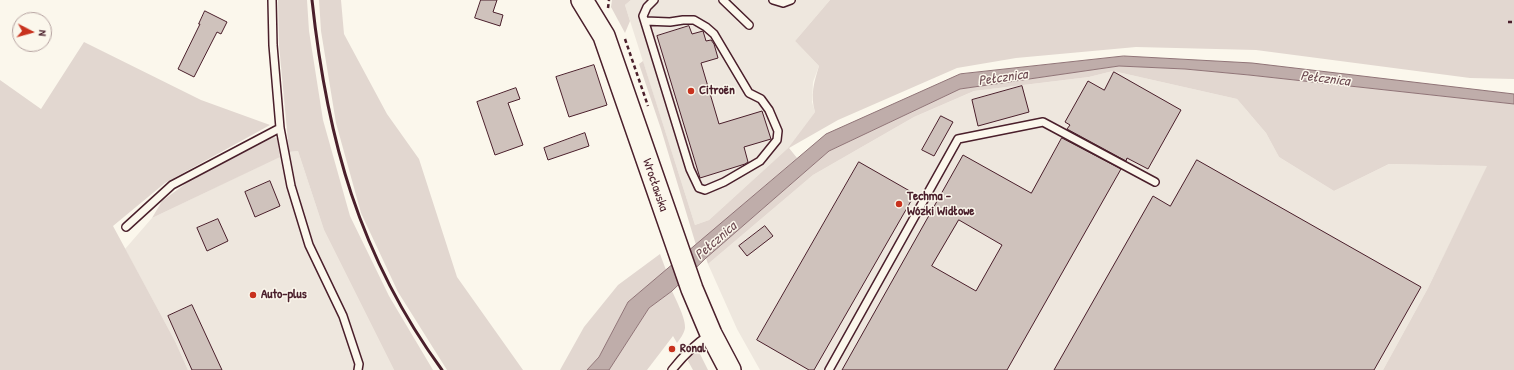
<!DOCTYPE html>
<meta charset="utf-8">
<style>
body{margin:0}
#map{position:relative;width:1514px;height:370px;overflow:hidden;background:#fbf7ec;font-family:"Patrick Hand",sans-serif}
canvas{display:block}
.north{position:absolute;left:12px;top:12px;width:40px;height:40px;box-sizing:border-box;background:#fbf7ec;border:1px solid #b4a19f;border-radius:50%;rotate:96deg;font-size:11px;font-weight:700;line-height:16px;text-align:center;color:#4a1f2b}
.north::after{content:'';display:block;margin:auto;width:14px;height:18px;background:#c8321e;clip-path:polygon(50% 0,100% 100%,50% 72%,0 100%)}
</style>
<div id="map">
<canvas width="1514" height="370"></canvas>
<div class="north">N</div>
</div>
<script>
const ctx = document.querySelector('canvas').getContext('2d');
ctx.lineJoin = 'round';
function fill(path, color) { ctx.fillStyle = color; ctx.fill(path, 'evenodd'); }
function strokePath(path, color, width, dash) { ctx.strokeStyle = color; ctx.lineWidth = width; ctx.lineCap = dash ? 'butt' : 'round'; ctx.setLineDash(dash || []); ctx.stroke(path); }
function write(font, color, halo, rows, align = 'center') {
  ctx.font = font + ' "Patrick Hand",sans-serif'; ctx.lineWidth = 3; ctx.setLineDash([]); ctx.textBaseline = 'middle'; ctx.strokeStyle = halo; ctx.fillStyle = color; for (const [text, x, y, turn = 0] of rows) {
    ctx.save(); ctx.translate(x, y); ctx.rotate((+turn || 0) * Math.PI / 180); ctx.textAlign = isNaN(turn) ? turn : align; if (halo) ctx.strokeText(text, 0, 0); ctx.fillText(text, 0, 0); ctx.restore();
  }
}
fill(new Path2D(`
 M631,0H830L795,41L819,66L813,82L812,102L815,112L788,148L709,220L695,225L625,5Z
 M1113,71L1237,99L1266,133L1279,157L1334,191L1389,164L1488,166L1428,288L1383,370H760L737,329L708,264L813,175L914,117L974,91L1089,77Z
 M298,151L324,230L394,370H188L175,341L125,249L152,218L289,152Z`), '#eee7de');
fill(new Path2D(`
 M278,0H307L309,31L323,120L350,216L389,296L433,370H394L324,230L298,151L289,152L279,45Z
 M319,0H341L344,34L387,114L419,159L457,277L523,370H447L398,292L361,213L336,123L321,31Z
 M612,0H631L625,5L630,21L625,33L611,7Z
 M830,0H1514V79L1470,78L1256,50L1136,47L1016,58L957,68L838,120L789,148L797,158L696,245L661,129L639,64L643,61L695,225L709,220L788,148L815,112C810,96 814,82 819,66L795,41Z
 M84,42L201,100L270,125L165,183L113,226L175,341L188,370H0V80L41,109Z
 M1119,66L1185,69L1249,75L1514,104V370H1383L1428,288L1487,166L1389,164L1334,191L1279,157L1266,133L1237,99L1113,71L1089,77L974,91L914,117L813,175L708,264L706,258L829,151L960,89Z
 M274,137L277,138L280,157L152,218L162,201L192,179Z
 M660,254L666,270L628,302L599,357L587,370H560L584,327L618,285Z
 M672,291C676,300 686,319 685,328C684,334 680,339 677,343L673,336L647,370H609L649,308Z
 M699,352L708,370H693L688,361L690,355Z`), '#e2d7d0');
const water = new Path2D(`
 M1124,56L1252,63L1514,94V104L1249,75L1185,69L1119,66L960,89L829,151L706,258L672,291L649,308L609,370H587L599,357L628,302L826,134L960,74Z`);
fill(water, '#bfadaa');
strokePath(water, '#907477', 1);
const building = new Path2D(`
 M481,0H497L493,12L503,15L500,26L475,18Z
 M205,11L227,22L221,34L217,32L194,77L178,69L200,24H199Z
 M689,26L692,34L703,31L706,41L711,40L714,44L718,58L701,63L719,124L762,111L771,139L744,147L748,162L745,164L700,178L657,36Z
 M594,65L607,105L569,117L556,77Z
 M1114,72L1181,110L1148,169L1127,158L1126,161L1067,129L1070,125L1065,122L1088,81L1104,90Z
 M1022,86L1029,112L978,126L972,100Z
 M516,88L520,99L508,103L523,145L495,155L477,102Z
 M941,116L953,122L934,156L922,150Z
 M585,133L589,146L548,160L544,148Z
 M1062,138L1121,169L1007,370H842L963,155L1031,193ZM959,220L1002,245L976,291L932,266Z
 M1197,160L1421,287L1374,370H1054L1153,196L1170,206Z
 M859,162L915,194L814,370H809L757,340Z
 M270,181L280,206L255,217L245,192Z
 M218,219L228,241L207,251L197,228Z
 M765,226L773,236L747,256L739,246Z
 M192,305L222,370H192L168,316Z`);
fill(building, '#cfc2bc');
strokePath(building, '#4a1f2b', 1);
const service = new Path2D(`
 M272,0L273,45L280,128L291,186L309,245L343,316L359,364L358,370
 M723,0L749,25
 M773,0L783,3L791,0
 M645,21L670,22L683,20H694L706,27L714,34L749,93L761,99L769,110L778,131L777,140L760,161L724,182L705,190L699,188L690,169L643,16L647,7L654,0
 M126,227L172,185L280,128
 M672,370C683,356 694,345 709,335
 M829,370L958,139L1043,122L1155,182`);
const secondary = new Path2D(`
 M582,0L604,36L692,289L711,334L730,370`);
strokePath(service, '#4a1f2b', 10);
strokePath(secondary, '#4a1f2b', 24);
strokePath(new Path2D(`
 M608,8L609,0
 M1508,22H1514
 M625,39L648,106`), '#4a1f2b', 2.5, [4, 3]);
strokePath(service, '#fbf7ec', 7);
strokePath(secondary, '#fbf7ec', 21);
strokePath(new Path2D(`
 M312,0C327,139 359,256 442,370`), '#4a1f2b', 3);
for (const [x, y, r, color] of [
 [691,91,4,"#c8321e"],
 [899,204,4,"#c8321e"],
 [253,295,4,"#c8321e"],
 [672,349,4,"#c8321e"]
]) { const dot = new Path2D(); dot.arc(x, y, r, 0, 2 * Math.PI); ctx.fillStyle = color; ctx.fill(dot); strokePath(dot, '#fbf7ec', 1.5); }
write('bold 13px', '#4a1f2b', '#fbf7ec', [
 ["Citroën",699,91],
 ["Techma -",907,197],
 ["Wózki Widłowe",907,212],
 ["Auto-plus",261,295],
 ["Ronal",680,349]
], 'left');
write('13px', '#4a1f2b', '#fbf7ec', [
 ["Wrocławska",655,185,71]
]);
write('italic 14px', '#6d4a51', '#fbf7ec', [
 ["Pełcznica",1003,78,-8],
 ["Pełcznica",1325,79,7],
 ["Pełcznica",716,241,-41]
]);
</script>
